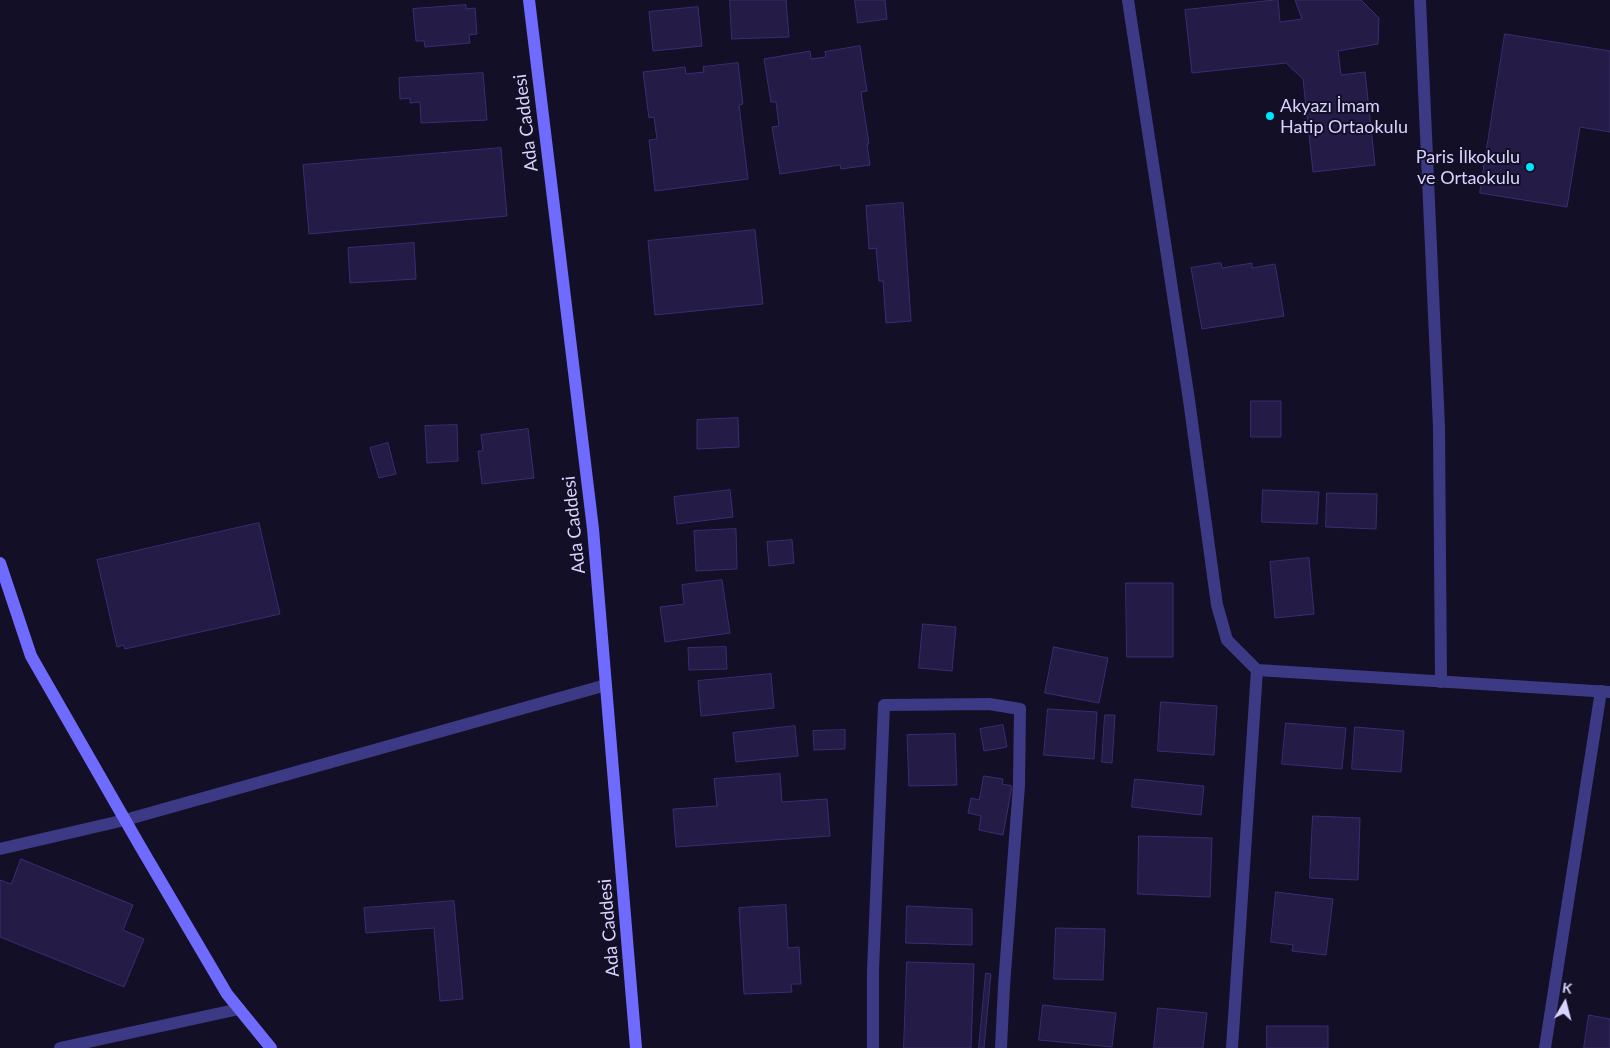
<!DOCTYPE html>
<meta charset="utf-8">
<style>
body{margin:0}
#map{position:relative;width:1610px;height:1048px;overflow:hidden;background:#130f26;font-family:Lato,sans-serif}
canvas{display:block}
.north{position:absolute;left:1540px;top:978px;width:50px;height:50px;-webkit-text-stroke:4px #130f26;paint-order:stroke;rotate:8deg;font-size:14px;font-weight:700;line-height:20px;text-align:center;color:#d9d4ff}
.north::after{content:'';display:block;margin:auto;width:18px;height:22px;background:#d9d4ff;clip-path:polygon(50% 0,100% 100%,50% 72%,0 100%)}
</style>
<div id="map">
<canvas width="1610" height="1048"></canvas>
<div class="north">K</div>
</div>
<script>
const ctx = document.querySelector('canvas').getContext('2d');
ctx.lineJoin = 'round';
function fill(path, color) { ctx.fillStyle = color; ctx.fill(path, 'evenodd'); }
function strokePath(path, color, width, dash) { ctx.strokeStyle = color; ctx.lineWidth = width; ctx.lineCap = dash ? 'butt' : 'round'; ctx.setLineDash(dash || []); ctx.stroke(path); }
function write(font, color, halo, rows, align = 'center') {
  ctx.font = font + ' Lato,sans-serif'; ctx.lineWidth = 4; ctx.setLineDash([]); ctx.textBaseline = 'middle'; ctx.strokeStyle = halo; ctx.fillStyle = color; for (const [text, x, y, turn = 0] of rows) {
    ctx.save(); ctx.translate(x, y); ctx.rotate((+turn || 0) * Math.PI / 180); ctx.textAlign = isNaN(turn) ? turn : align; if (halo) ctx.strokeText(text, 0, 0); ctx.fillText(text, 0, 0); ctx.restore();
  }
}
const building = new Path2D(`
 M730,0H786L789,37L732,39Z
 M855,0H885L887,19L858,23Z
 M1278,0L1280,22L1302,19L1295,0H1361L1379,18L1378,44L1338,51L1341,75L1365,72L1375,165L1313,172L1303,79L1286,63L1192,73L1185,10Z
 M466,5V9L475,8L477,34L469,35L470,43L425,47L424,41H416L413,9Z
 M698,7L702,46L653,51L649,12Z
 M1505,34L1610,51V132L1580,127L1567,207L1480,193Z
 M860,46L867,91L861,92L869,144H867L870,165L841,169L840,165L780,174L772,127L779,126L776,102H771L764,59L810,51L811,59L826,57L825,52Z
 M738,63L743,104L739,105L748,179L655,191L649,140L657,139L654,117L649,118L643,72L685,67L686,74L704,72L703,67Z
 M483,73L487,120L421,123L420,102L410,103V98L400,99L399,78Z
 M501,148L507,216L309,234L303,165Z
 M903,203L911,321L886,323L883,281H879L876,248L869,249L866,206Z
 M755,230L763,304L655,315L648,241Z
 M414,243L416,279L350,283L348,248Z
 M1221,263L1222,268L1252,263V268L1275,264L1284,316L1202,329L1191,268Z
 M1251,401H1281V437H1251Z
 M738,418L739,447L697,449V420Z
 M457,425L458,461L427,463L425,426Z
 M528,429L534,478L482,484L478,451H483L481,435Z
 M388,443L396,474L379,478L370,448Z
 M730,490L733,517L677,524L674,497Z
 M1263,490L1319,492L1317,524L1262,522Z
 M1327,493L1377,494L1376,529L1326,527Z
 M259,523L280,614L125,649L124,645L117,647L97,560Z
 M736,529L737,569L696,571L694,531Z
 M792,540L794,563L769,566L767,542Z
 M1309,558L1314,614L1275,618L1270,562Z
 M722,580L730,633L665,642L660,607L684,604L682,585Z
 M1126,583H1173V657H1127Z
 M923,624L956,627L952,671L919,668Z
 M726,647L727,669L689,670L688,648Z
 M1054,647L1108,658L1099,703L1045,693Z
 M771,674L774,708L701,716L698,681Z
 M1161,702L1217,706L1214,755L1158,751Z
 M1048,709L1097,712L1094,759L1044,755Z
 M1105,715H1115L1112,763L1102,762Z
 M1286,723L1346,728L1342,769L1282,764Z
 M1003,725L1007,747L984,751L980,729Z
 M795,726L798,756L736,762L733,733Z
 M1355,727L1404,731L1401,772L1352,769Z
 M845,730V749L814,750L813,731Z
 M955,734L957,785L909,786L907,735Z
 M780,774L782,802L827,799L830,836L676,847L673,809L717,806L714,779Z
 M984,776L1003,779L1002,784L1012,786L1003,835L979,830L981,816L968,813L971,798L979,800Z
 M1135,779L1204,786L1201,815L1132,807Z
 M1313,816L1360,818L1358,880L1310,878Z
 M1139,836L1212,838L1210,897L1138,894Z
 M21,859L133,905L123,930L144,939L124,987L0,937V880L11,884Z
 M1276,892L1333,899L1326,955L1292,951L1293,945L1271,942Z
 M454,901L463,999L440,1001L434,928L366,933L364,908Z
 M786,905L788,948L799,947L801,984H791L792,992L744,994L739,908Z
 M907,906L972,909V945L906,943Z
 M1056,928L1105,929L1103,980L1054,979Z
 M907,962L974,964L971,1048H904Z
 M986,973L991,974L984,1048H979Z
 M1043,1005L1116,1013L1112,1047L1039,1040Z
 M1158,1008L1207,1013L1203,1048H1154Z
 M1589,1015L1610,1019V1048H1584Z
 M1267,1026H1328V1048H1267Z`);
fill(building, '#241b47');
strokePath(building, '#3b2d73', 1);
strokePath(new Path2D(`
 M1420,0L1439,427L1441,682
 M0,849L125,820L606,685
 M60,1048L239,1009
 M873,1048V970L884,705L989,704L1020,709L1019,785L1004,986L1001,1048
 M1232,1048L1257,670
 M1545,1048L1601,691`), '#3d3a85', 12);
strokePath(new Path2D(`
 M1128,0L1189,400L1217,605L1227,640L1257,670L1610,692`), '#3d3a85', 12);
strokePath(new Path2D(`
 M529,0L593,529L636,1048
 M0,563L31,656L140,846L227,994L271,1048`), '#6f6bff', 12);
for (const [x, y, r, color] of [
 [1270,116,5,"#00e5ff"],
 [1530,167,5,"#00e5ff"]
]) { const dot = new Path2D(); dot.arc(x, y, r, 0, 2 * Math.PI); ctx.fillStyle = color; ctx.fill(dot); strokePath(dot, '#130f26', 2); }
write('18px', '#d9d4ff', '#130f26', [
 ["Akyazı İmam",1280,106],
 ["Hatip Ortaokulu",1280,127],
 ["Paris İlkokulu",1520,157,"right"],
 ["ve Ortaokulu",1520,178,"right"]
], 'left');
write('18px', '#d9d4ff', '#130f26', [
 ["Ada Caddesi",526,123,-97],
 ["Ada Caddesi",574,525,-96],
 ["Ada Caddesi",609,928,-95]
]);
</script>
